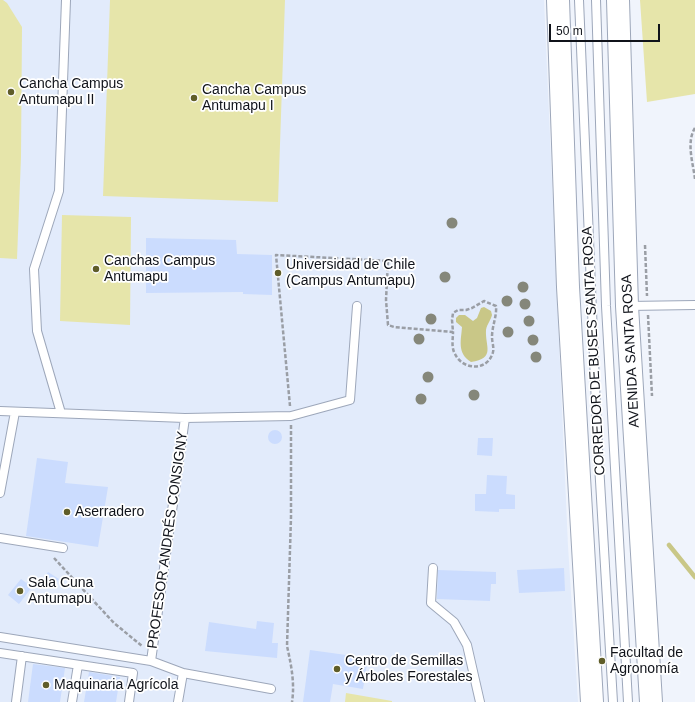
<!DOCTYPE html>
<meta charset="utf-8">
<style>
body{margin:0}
#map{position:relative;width:695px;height:702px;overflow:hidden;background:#f0f4fc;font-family:Helvetica,sans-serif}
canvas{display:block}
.scale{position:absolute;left:549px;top:24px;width:111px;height:18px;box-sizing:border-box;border:2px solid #10131a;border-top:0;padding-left:5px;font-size:12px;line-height:14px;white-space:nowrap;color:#10131a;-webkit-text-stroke:3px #fff;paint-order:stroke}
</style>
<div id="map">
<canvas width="695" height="702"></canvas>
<div class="scale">50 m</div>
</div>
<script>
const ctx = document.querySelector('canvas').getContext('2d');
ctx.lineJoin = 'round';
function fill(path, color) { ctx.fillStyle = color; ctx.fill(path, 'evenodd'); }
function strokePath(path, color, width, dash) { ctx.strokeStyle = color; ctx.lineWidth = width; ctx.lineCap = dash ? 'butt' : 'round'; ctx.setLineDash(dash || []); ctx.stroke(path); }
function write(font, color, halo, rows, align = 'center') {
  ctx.font = font + ' Helvetica,sans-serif'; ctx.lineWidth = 3.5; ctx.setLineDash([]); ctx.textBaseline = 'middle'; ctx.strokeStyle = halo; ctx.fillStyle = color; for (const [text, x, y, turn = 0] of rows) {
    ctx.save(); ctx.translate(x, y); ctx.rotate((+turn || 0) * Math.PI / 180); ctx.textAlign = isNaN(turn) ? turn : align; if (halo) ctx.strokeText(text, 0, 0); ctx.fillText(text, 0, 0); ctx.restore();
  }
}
fill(new Path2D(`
 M0,0H544L568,546L578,702H0Z`), '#e2ebfb');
fill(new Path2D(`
 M0,0H3L7,3L22,27L21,157L17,259L0,258Z
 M110,0H285L278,202L103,196Z
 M640,0H695V94L647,102Z
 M62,215L131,217L130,325L60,321Z
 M346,693L392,701V702H345Z`), '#e6e5aa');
fill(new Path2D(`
 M484,307L491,311L492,315C491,320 487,324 486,330C485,347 496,358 471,362C457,353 461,341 462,327L456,322V318L459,315H465L473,321L477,318L481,308Z`), '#c9c787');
strokePath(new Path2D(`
 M669,545L695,577`), '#c9c787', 4.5);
fill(new Path2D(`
 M146,238L236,240L237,254L272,255V295L243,294V292L146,293Z
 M268 437a7 7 0 1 1 14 0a7 7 0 1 1-14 0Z
 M478,438H493L492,456L477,455Z
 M37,458L68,462L65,483L108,487L98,547L26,536Z
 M487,475L507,476L506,494L515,495V509H499V512L475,511V494H486Z
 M564,568L565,591L519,593L517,570Z
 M438,570L496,572V584H491L490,601L437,599Z
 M48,572L59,579L52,589L42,582Z
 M21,579L32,587L19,604L8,595Z
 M257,621L274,623L272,643H278L277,658L205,651L209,622L256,629Z
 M310,650L368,658L363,689L333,684L330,702H303Z
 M33,664L65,668L60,702H28Z
 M89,672L120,677L116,702H84Z`), '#cbdcfe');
const service = new Path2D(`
 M579,0L597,430L613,702
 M596,0L606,306L628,702
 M628,306L695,305
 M0,411L185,418L291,416L350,400L357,306
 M61,413L37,331L34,269L59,191L66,0
 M0,493L15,412
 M0,538L63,548
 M433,568L431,603L454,622L467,645L480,702
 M0,637L151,661L183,673L271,689
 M0,653L133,673L129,702
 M151,661L185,418
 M16,702L22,656
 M72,702L78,665
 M178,702L183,673`);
const primary = new Path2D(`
 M558,0L568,287L592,702
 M618,0L627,306L651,702`);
strokePath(service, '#9da7ba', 10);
strokePath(primary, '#9da7ba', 24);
strokePath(new Path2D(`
 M695,128C686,142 693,163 695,179
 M645,245L647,296
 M648,315L652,396
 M290,406L276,255L388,261L386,300L388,325L394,327L453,332L452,320L453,313L458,310H466L472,308L484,301L496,306C497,316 492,326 492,337C492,343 495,349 492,355C485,372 462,369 455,354C451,347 453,339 453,332
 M291,425V517L287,646C291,664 295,683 292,702
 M54,558L114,623L142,646`), '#9a9ea5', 2.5, [4, 2]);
strokePath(service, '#fff', 8);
strokePath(primary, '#fff', 22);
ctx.fillStyle = '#85877a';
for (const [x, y] of [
 [452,223],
 [445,277],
 [523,287],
 [507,301],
 [525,304],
 [431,319],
 [529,321],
 [508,332],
 [419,339],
 [533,340],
 [536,357],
 [428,377],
 [474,395],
 [421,399]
]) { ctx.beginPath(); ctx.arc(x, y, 5.5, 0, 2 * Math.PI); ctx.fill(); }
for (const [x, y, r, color] of [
 [11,92,4,"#5f5d29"],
 [194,98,4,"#5f5d29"],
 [96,269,4,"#5f5d29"],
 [278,273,4,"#5f5d29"],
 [67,512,4,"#5f5d29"],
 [20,591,4,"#5f5d29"],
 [602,661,4,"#5f5d29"],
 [337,669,4,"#5f5d29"],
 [46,685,4,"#5f5d29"]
]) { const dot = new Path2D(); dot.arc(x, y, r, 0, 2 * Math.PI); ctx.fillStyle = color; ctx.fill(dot); strokePath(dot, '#fff', 1.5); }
write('14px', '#10131a', '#fff', [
 ["Cancha Campus",19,84],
 ["Antumapu II",19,100],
 ["Cancha Campus",202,90],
 ["Antumapu I",202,106],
 ["Canchas Campus",104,261],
 ["Antumapu",104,277],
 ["Universidad de Chile",286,265],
 ["(Campus Antumapu)",286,281],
 ["Aserradero",75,512],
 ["Sala Cuna",28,583],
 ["Antumapu",28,599],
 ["Facultad de",610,653],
 ["Agronomía",610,669],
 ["Centro de Semillas",345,661],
 ["y Árboles Forestales",345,677],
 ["Maquinaria Agrícola",54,685]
], 'left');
write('14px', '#10131a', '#fff', [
 ["CORREDOR DE BUSES SANTA ROSA",594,351,-93],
 ["AVENIDA SANTA ROSA",631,351,-93],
 ["PROFESOR ANDRÉS CONSIGNY",168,540,-82]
]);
</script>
